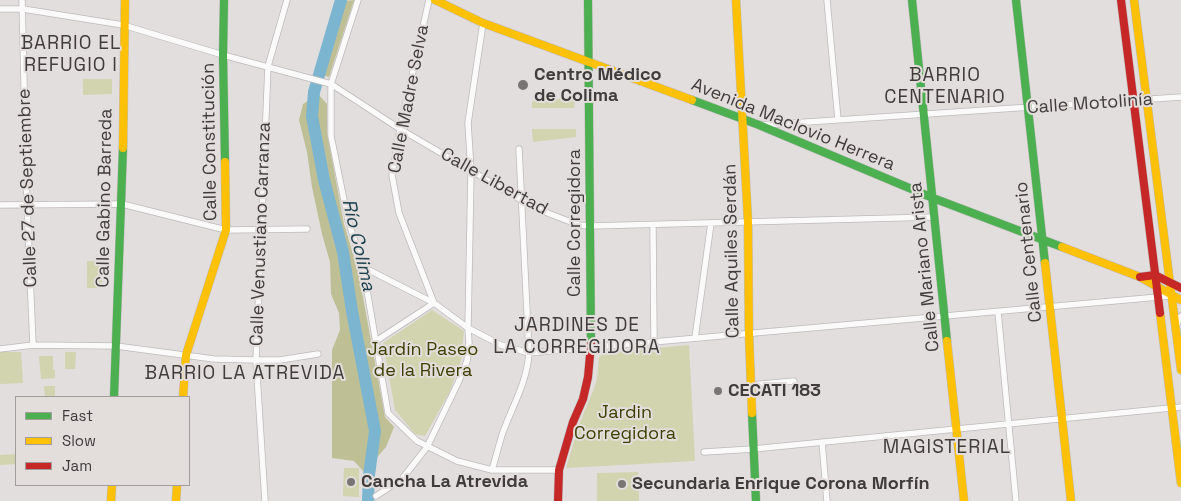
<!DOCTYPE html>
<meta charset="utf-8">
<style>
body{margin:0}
#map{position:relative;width:1181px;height:501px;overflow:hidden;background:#e1dedd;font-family:"Space Grotesk",sans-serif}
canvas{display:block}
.legend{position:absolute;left:15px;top:396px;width:175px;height:90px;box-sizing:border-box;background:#e3dddb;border:1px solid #a19d9b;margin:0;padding:6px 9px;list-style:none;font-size:15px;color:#3f3c3b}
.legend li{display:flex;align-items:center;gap:10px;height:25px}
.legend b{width:25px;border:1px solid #a19d9b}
</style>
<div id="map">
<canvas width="1181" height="501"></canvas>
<ul class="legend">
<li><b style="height:6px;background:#4caf50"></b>Fast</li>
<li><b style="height:6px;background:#ffc107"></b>Slow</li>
<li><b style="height:6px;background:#c62828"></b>Jam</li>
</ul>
</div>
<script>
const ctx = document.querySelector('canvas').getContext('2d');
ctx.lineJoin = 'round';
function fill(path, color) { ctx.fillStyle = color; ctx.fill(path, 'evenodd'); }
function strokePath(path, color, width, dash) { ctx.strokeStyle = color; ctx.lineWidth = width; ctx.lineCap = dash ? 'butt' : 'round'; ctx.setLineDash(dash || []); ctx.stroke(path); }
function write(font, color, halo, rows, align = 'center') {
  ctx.font = font + ' "Space Grotesk",sans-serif'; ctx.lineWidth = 4; ctx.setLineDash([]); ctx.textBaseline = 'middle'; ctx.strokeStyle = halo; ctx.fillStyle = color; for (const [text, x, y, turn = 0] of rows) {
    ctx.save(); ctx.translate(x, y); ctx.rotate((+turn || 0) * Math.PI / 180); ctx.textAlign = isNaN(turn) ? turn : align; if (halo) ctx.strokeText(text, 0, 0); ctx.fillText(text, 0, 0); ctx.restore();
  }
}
fill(new Path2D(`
 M83,79H112V94L83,95Z
 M538,96L575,101L574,108H532V102Z
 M532,129H576V137L533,142Z
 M87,261H102V288H87Z
 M432,310L464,331L461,361L450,391L425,436L415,434L395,410L383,343Z
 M689,345L695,461L566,468L580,422L593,391L597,379L599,357L604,353Z
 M0,352H21L23,383L0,384Z
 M65,352H76L75,369H65Z
 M39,356H53V369L55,370V378L41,379Z
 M44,386H55V397H45Z
 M16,454V464L0,465V455Z
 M344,468H359V497L343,496Z
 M638,472L639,501H597V473Z`), '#d2d3af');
fill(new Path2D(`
 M354,0L329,77L322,75L324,65L332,48V36L338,27L343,1Z
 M318,94L327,104V133L344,224L358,270L385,417L394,427L386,447L364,472L354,461L332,458V350L340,330L339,313L331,294L330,262L322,234L312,187L307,152L299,120L303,104Z`), '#bebf95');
strokePath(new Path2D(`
 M341,0L314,92L312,116L324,180L343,252L352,311L375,431L369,475L368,501`), '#7bb5d0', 12);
const street = new Path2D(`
 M22,0L27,205L33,345
 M358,0L331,84V136L348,220L363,267L388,413L417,441L457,461L492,470H559
 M827,0L838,120
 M0,9H23L123,25L223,55L331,84L400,129L523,201L550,214L579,225L590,226L935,217
 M762,125L1181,97
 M0,205L122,204L226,230L307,229
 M653,225L654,342
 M363,267L434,303L468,328L501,345L529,353L1170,296
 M998,312L1016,501
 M1176,326L1181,316
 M695,338L711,223
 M376,341L434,303L399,213L392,175L400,129L429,0
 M0,349L33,345L116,346L214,359L256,360H280L318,354
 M751,385L794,381
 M822,442L827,501
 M704,452L753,449L1181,407
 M492,470C496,457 499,444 503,432C513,405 527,382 529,353L519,149
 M376,496L402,479L427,447L458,383L467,361L469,343L468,328L471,171L468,123L483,23
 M265,501L256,360L268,66L287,0`);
const fast = new Path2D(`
 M224,0L223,55L225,162
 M588,0L591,344
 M912,0L947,341
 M1016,0L1045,263
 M692,100L759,125L933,198L1062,247
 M114,397L123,148
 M752,413L756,501`);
const slow = new Path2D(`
 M435,0L483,23L692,100
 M736,0L748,222L749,334L752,413
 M1134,0L1181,370
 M123,148L125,0
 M1062,247L1140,277L1181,300
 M1045,263L1071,501
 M1160,313L1181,483
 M947,341L964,501
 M183,397L186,355L226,230L225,162
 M111,501L112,485
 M176,501L177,485`);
const jam = new Path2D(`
 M1121,0L1160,313
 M1140,277L1155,275L1181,288
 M558,501L559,470L573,422L583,399L588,377L591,344`);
strokePath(street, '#bdbaba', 7);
strokePath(fast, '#bdbaba', 9);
strokePath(slow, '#bdbaba', 9);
strokePath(jam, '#bdbaba', 9);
strokePath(street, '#fafafa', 5.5);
strokePath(fast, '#4caf50', 8);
strokePath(slow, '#ffc107', 8);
strokePath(jam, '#c62828', 8);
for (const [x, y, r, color] of [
 [523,85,6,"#787574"],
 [718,391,5,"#787574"],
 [351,482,5,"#787574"],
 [622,484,5,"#787574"]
]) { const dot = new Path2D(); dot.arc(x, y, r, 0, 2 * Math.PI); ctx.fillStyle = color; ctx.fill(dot); strokePath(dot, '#e3dddb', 2); }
write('bold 18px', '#3f3c3b', '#e3dddb', [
 ["Centro Médico",534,75],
 ["de Colima",534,96],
 ["CECATI 183",728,391],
 ["Cancha La Atrevida",361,482],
 ["Secundaria Enrique Corona Morfín",632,484]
], 'left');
write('18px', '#3f3c3b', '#e3dddb', [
 ["Calle Madre Selva",409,99,-79],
 ["Calle Motolinía",1090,104,-4],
 ["Avenida Maclovio Herrera",793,125,22],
 ["Calle Constitución",210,142,-91],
 ["Calle Libertad",494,182,29],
 ["Calle 27 de Septiembre",28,188,-92],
 ["Calle Gabino Barreda",105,198,-89],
 ["Calle Corregidora",575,223,-90],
 ["Calle Venustiano Carranza",261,234,-88],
 ["Calle Aquiles Serdán",732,251,-91],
 ["Calle Centenario",1029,252,-96],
 ["Calle Mariano Arista",925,267,-96]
]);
write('18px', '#3d3f01', '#e3dddb', [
 ["Jardín Paseo",423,350],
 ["de la Rivera",423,371],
 ["Jardin",625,413],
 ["Corregidora",625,434]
]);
ctx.letterSpacing = '1px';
write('19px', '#3f3c3b', '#e3dddb', [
 ["BARRIO EL",71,44],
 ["REFUGIO I",71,66],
 ["BARRIO",945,76],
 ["CENTENARIO",945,98],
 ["JARDINES DE",577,326],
 ["LA CORREGIDORA",577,348],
 ["BARRIO LA ATREVIDA",245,374],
 ["MAGISTERIAL",947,448]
]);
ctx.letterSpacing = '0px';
write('italic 19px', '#1b4151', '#e3dddb', [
 ["Río Colima",358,245,77]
]);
</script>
